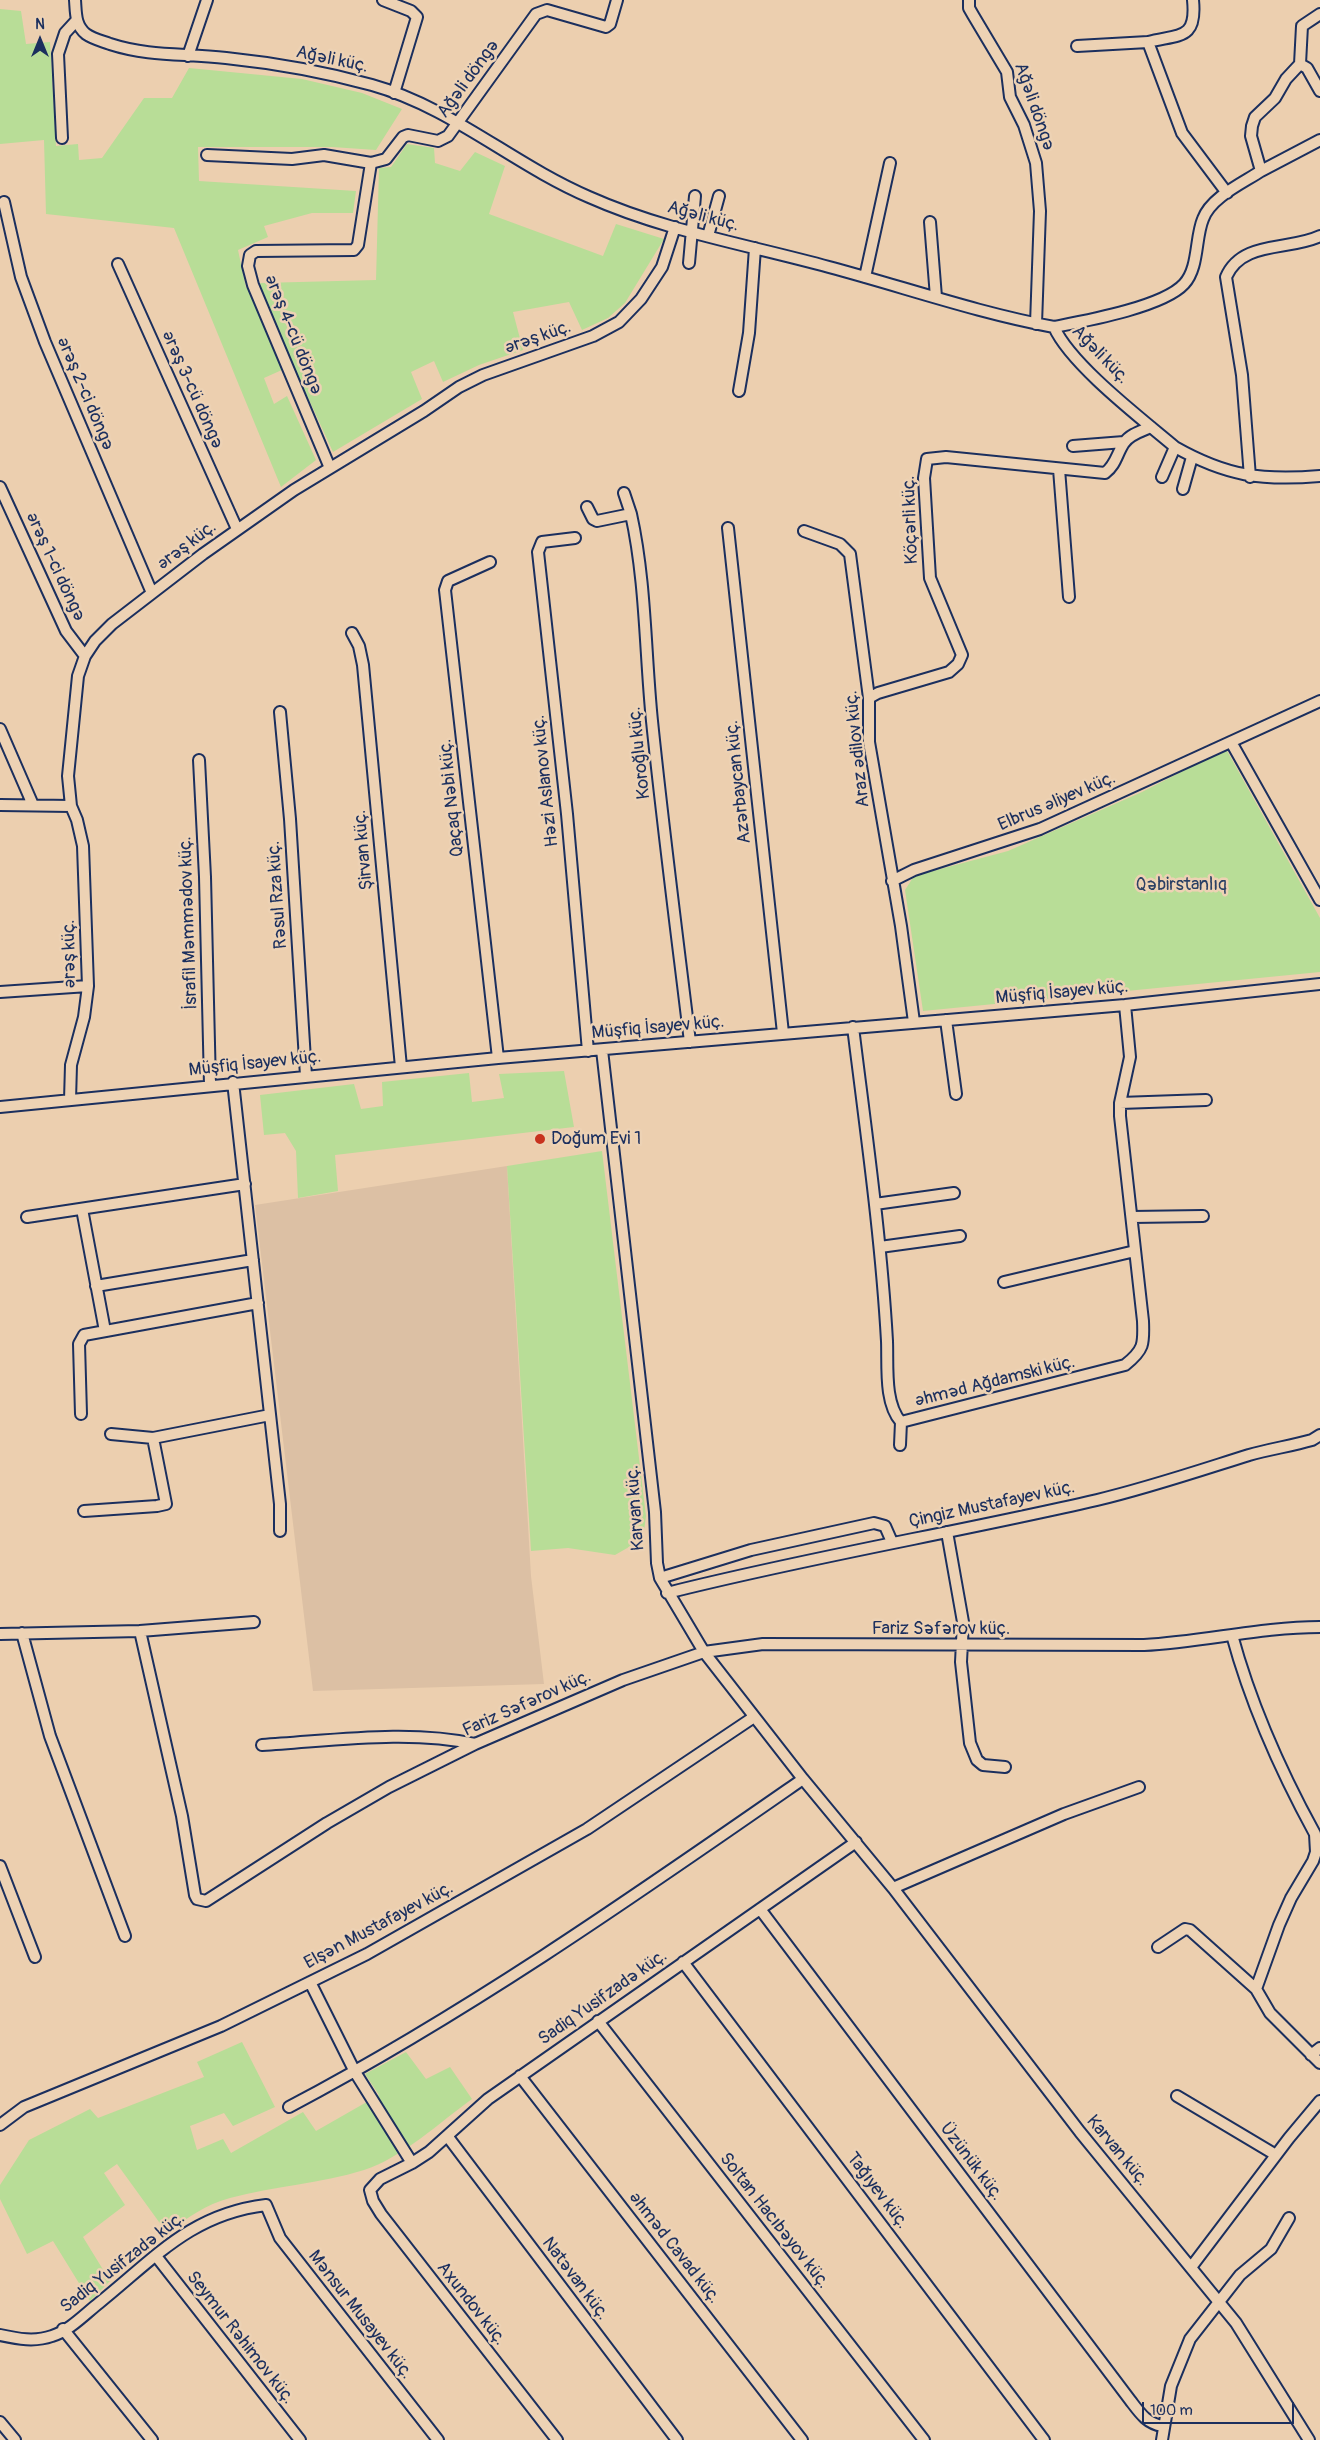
<!DOCTYPE html>
<meta charset="utf-8">
<style>
body{margin:0}
#map{position:relative;width:1320px;height:2440px;overflow:hidden;background:#eccfaf;font-family:Pangolin,sans-serif}
canvas{display:block}
.north{position:absolute;left:15px;top:15px;width:50px;height:50px;-webkit-text-stroke:4px #edd2b4;paint-order:stroke;rotate:0deg;font-size:14px;font-weight:700;line-height:20px;text-align:center;color:#1b2f5e}
.north::after{content:'';display:block;margin:auto;width:18px;height:22px;background:#1b2f5e;clip-path:polygon(50% 0,100% 100%,50% 72%,0 100%)}
.scale{position:absolute;left:1142px;top:2402px;width:152px;height:22px;box-sizing:border-box;border:2px solid #1b2f5e;border-top:0;padding-left:6px;font-size:15px;line-height:18px;white-space:nowrap;color:#1b2f5e;-webkit-text-stroke:4px #edd2b4;paint-order:stroke}
</style>
<div id="map">
<canvas width="1320" height="2440"></canvas>
<div class="north">N</div>
<div class="scale">100 m</div>
</div>
<script>
const ctx = document.querySelector('canvas').getContext('2d');
ctx.lineJoin = 'round';
function fill(path, color) { ctx.fillStyle = color; ctx.fill(path, 'evenodd'); }
function strokePath(path, color, width, dash) { ctx.strokeStyle = color; ctx.lineWidth = width; ctx.lineCap = dash ? 'butt' : 'round'; ctx.setLineDash(dash || []); ctx.stroke(path); }
function write(font, color, halo, rows, align = 'center') {
  ctx.font = font + ' Pangolin,sans-serif'; ctx.lineWidth = 5; ctx.setLineDash([]); ctx.textBaseline = 'middle'; ctx.strokeStyle = halo; ctx.fillStyle = color; for (const [text, x, y, turn = 0] of rows) {
    ctx.save(); ctx.translate(x, y); ctx.rotate((+turn || 0) * Math.PI / 180); ctx.textAlign = isNaN(turn) ? turn : align; if (halo) ctx.strokeText(text, 0, 0); ctx.fillText(text, 0, 0); ctx.restore();
  }
}
fill(new Path2D(`
 M507,1166L531,1576L544,1684L313,1691L255,1205Z`), '#dcc0a4');
fill(new Path2D(`
 M0,9L21,11L26,44L50,42L56,146L78,144L79,160L102,158L144,98H172L189,68L302,79L362,93L402,109L376,150L332,147H198L199,181L356,191L353,213H312L264,226L268,237L238,250L246,288L261,283L376,280L379,168L391,167L407,144L434,148L435,163L460,171L475,152L505,166L489,214L603,256L616,224L664,239L625,303L608,318L582,330L569,302L513,312L523,350L479,365L443,382L434,361L411,372L422,399L333,452L293,365L264,378L274,404L287,396L316,460L281,487L174,228L46,214L44,140L0,144Z
 M1226,749L1320,918V972L923,1011L905,890L914,876L1008,851L1142,792Z
 M564,1071L574,1127L335,1155L338,1191L298,1198L296,1151L285,1133L264,1135L260,1095L354,1084L361,1109L383,1106L382,1082L469,1073L472,1102L504,1098L499,1074Z
 M602,1151L646,1516L643,1539L615,1555L568,1548L531,1551L507,1166Z
 M242,2042L275,2107L233,2126L224,2113L190,2126L197,2150L223,2139L231,2153L303,2112L316,2131L379,2095L365,2074L406,2052L426,2079L450,2067L472,2099C440,2122 402,2158 364,2170C320,2184 274,2186 230,2198C206,2204 186,2219 167,2233L117,2164L104,2173L125,2205L83,2237L110,2281L90,2301L53,2241L27,2254L0,2199V2185L29,2140L90,2109L98,2118L204,2077L197,2062Z`), '#b8dd97');
const minor = new Path2D(`
 M75,0C76,13 75,25 86,34C93,39 102,41 110,44C150,57 185,53 226,58C274,63 325,72 372,85C451,107 514,165 589,197C665,231 749,245 829,267C904,287 978,313 1054,327C1071,365 1142,419 1175,447C1226,476 1262,481 1320,476
 M383,0L411,11L417,17L394,93
 M969,0V8L973,15L1007,72L1010,97L1024,125L1036,163L1040,211L1036,324
 M1193,0C1197,40 1180,34 1148,42L1182,133L1227,193
 M1077,46L1148,42
 M188,56L207,0
 M1300,64L1307,68L1320,91
 M62,138L58,54L65,33L76,21
 M207,155L292,159L324,155L371,163L386,159L403,137L408,135L438,141L448,136L536,14L547,10L606,27L610,24L617,0
 M1261,171L1320,140
 M4,202L21,277L45,342L152,593
 M930,222L936,297
 M708,236L719,196
 M689,263L695,196
 M118,264L237,529
 M865,277L890,163
 M1054,327C1085,321 1163,307 1184,284C1199,268 1195,238 1203,219C1211,197 1243,183 1261,171L1251,136L1252,126L1255,117L1275,98L1286,79L1300,64L1302,26L1320,14
 M739,391L749,333L755,248
 M1073,446L1124,442
 M330,468L253,285L248,266L250,255L256,251L354,250L358,245L371,163
 M1059,469L1069,597
 M1162,477L1175,447
 M1250,477L1242,375L1226,277C1242,240 1289,251 1320,236
 M0,487L66,631L85,656
 M1183,489L1192,457
 M624,493L631,514
 M587,507L593,519L597,521L631,514C646,582 645,652 652,721C663,828 677,935 690,1042
 M728,528L783,1033
 M804,531L840,544L850,554L869,698V742L901,926L914,1022
 M575,538L542,542L538,552L567,814L588,1051
 M490,562L448,581L445,590L498,1058
 M352,633L359,646L363,665L401,1067
 M869,698L878,693L949,672L958,664L962,655L930,578L924,478L927,459L946,457L1105,473C1116,465 1117,453 1124,443C1130,434 1142,431 1151,427
 M280,712L290,819L306,1076
 M0,729L33,805
 M1231,742L1320,900
 M199,760L205,877L210,1085
 M0,805L71,806
 M892,881L914,870L1040,829L1320,701
 M0,992L88,986
 M946,1020L956,1094
 M853,1027C866,1132 881,1236 887,1341C888,1366 884,1403 901,1422L1125,1365C1144,1350 1144,1344 1143,1321L1120,1116V1103L1130,1057L1125,1005
 M602,1050L655,1512L657,1563L660,1578L704,1652L803,1779L893,1888L1080,2132L1236,2323L1309,2440
 M233,1082L280,1504V1531
 M70,1100L71,1065L84,1017L88,986L83,846L77,820L71,806L68,776L78,676L85,656L95,641L112,624L203,554L294,490L424,411L459,387L483,375L593,336L619,322L641,299L662,267L675,227
 M1120,1103L1206,1100
 M0,1107L498,1058L1125,1005L1320,984
 M875,1204L954,1193
 M82,1209L105,1331
 M27,1217L245,1184
 M1132,1217L1203,1216
 M880,1247L960,1236
 M1004,1282L1135,1251
 M96,1286L253,1260
 M81,1414L79,1344L84,1335L258,1303
 M111,1434L153,1438
 M900,1445L901,1422
 M84,1511L157,1506L166,1504L153,1438L270,1415
 M947,1532L963,1622L961,1662L970,1743L977,1760L983,1765L1005,1767
 M660,1578L751,1550L874,1523L885,1526L892,1542
 M667,1593C809,1557 954,1533 1097,1500C1148,1488 1198,1471 1249,1455C1270,1449 1291,1446 1312,1440L1320,1435
 M140,1631L254,1622
 M22,1633L50,1736L125,1936
 M0,1634L140,1631L182,1816L195,1895L197,1899L206,1901L327,1823L389,1787L475,1744L623,1680L704,1652L763,1644L1144,1645C1203,1642 1261,1627 1320,1627
 M1232,1635C1251,1705 1280,1770 1315,1834L1316,1852L1313,1861L1291,1898L1279,1925L1256,1989L1270,2013L1320,2063
 M262,1745C331,1741 408,1729 475,1744
 M0,1866L35,1957
 M893,1888L1064,1814L1139,1787
 M760,1909L1130,2400C1140,2413 1146,2423 1162,2426
 M1158,1947L1185,1929L1190,1930L1256,1989
 M683,1962L1044,2440
 M310,1982L355,2072L412,2163
 M598,2021L924,2440
 M1311,2055L1320,2048
 M520,2076L802,2440
 M1177,2096L1276,2155
 M289,2107C469,2012 636,1895 803,1779
 M0,2125L24,2107L221,2026L367,1954L587,1829L754,1717
 M448,2137L677,2440
 M156,2256L300,2440
 M1192,2266L1289,2138L1320,2101
 M63,2329L152,2440
 M0,2335C18,2339 35,2342 52,2336C69,2331 85,2314 99,2303C155,2258 191,2214 266,2205L280,2238L438,2440
 M0,2422L15,2440
 M557,2440L381,2214L373,2201L370,2190L380,2179L412,2163L429,2152L488,2099L856,1842
 M1162,2440L1171,2386L1190,2339L1240,2275L1271,2249L1289,2218`);
strokePath(minor, '#1b2f5e', 14);
strokePath(minor, '#edd2b4', 10);
for (const [x, y, r, color] of [
 [540,1139,6,"#c8321e"]
]) { const dot = new Path2D(); dot.arc(x, y, r, 0, 2 * Math.PI); ctx.fillStyle = color; ctx.fill(dot); strokePath(dot, '#edd2b4', 2); }
write('18px', '#1b2f5e', '#edd2b4', [
 ["Ağəli küç.",332,60,12],
 ["Ağəli döngə",469,79,-54],
 ["Ağəli döngə",1034,107,71],
 ["Ağəli küç.",703,217,15],
 ["Ərəş 4-cü döngə",293,335,68],
 ["Ərəş küç.",538,338,-19],
 ["Ağəli küç.",1100,355,46],
 ["Ərəş 3-cü döngə",192,390,66],
 ["Ərəş 2-ci döngə",85,394,67],
 ["Köçərli küç.",911,520,-92],
 ["Ərəş küç.",187,546,-37],
 ["Ərəş 1-ci döngə",55,567,65],
 ["Araz Ədilov küç.",858,749,-96],
 ["Koroğlu küç.",640,753,-96],
 ["Həzi Aslanov küç.",546,781,-96],
 ["Azərbaycan küç.",739,782,-96],
 ["Qaçaq Nəbi küç.",452,798,-96],
 ["Elbrus Əliyev küç.",1057,802,-23],
 ["Şirvan küç.",364,850,-95],
 ["Rəsul Rza küç.",278,895,-94],
 ["İsrafil Məmmədov küç.",189,923,-92],
 ["Ərəş küç.",70,954,-91],
 ["Müşfiq İsayev küç.",1062,993,-5],
 ["Müşfiq İsayev küç.",658,1028,-5],
 ["Müşfiq İsayev küç.",255,1064,-6],
 ["Əhməd Ağdamski küç.",995,1382,-14],
 ["Çingiz Mustafayev küç.",992,1505,-12],
 ["Karvan küç.",636,1508,-94],
 ["Fariz Səfərov küç.",941,1629],
 ["Fariz Səfərov küç.",527,1704,-24],
 ["Elşən Mustafayev küç.",379,1926,-28],
 ["Sadiq Yusifzadə küç.",603,1998,-35],
 ["Karvan küç.",1117,2151,50],
 ["Üzünük küç.",971,2162,53],
 ["Tağıyev küç.",877,2191,53],
 ["Soltan Hacıbəyov küç.",774,2221,52],
 ["Əhməd Cavad küç.",674,2248,52],
 ["Sadiq Yusifzadə küç.",123,2263,-38],
 ["Natəvan küç.",575,2279,53],
 ["Axundov küç.",471,2304,52],
 ["Mənsur Musayev küç.",360,2315,52],
 ["Seymur Rəhimov küç.",240,2338,52]
]);
write('18px', '#2b4064', '#edd2b4', [
 ["Qəbirstanlıq",1181,885]
]);
write('18px', '#1b2f5e', '#edd2b4', [
 ["Doğum Evi 1",551,1139]
], 'left');
</script>
